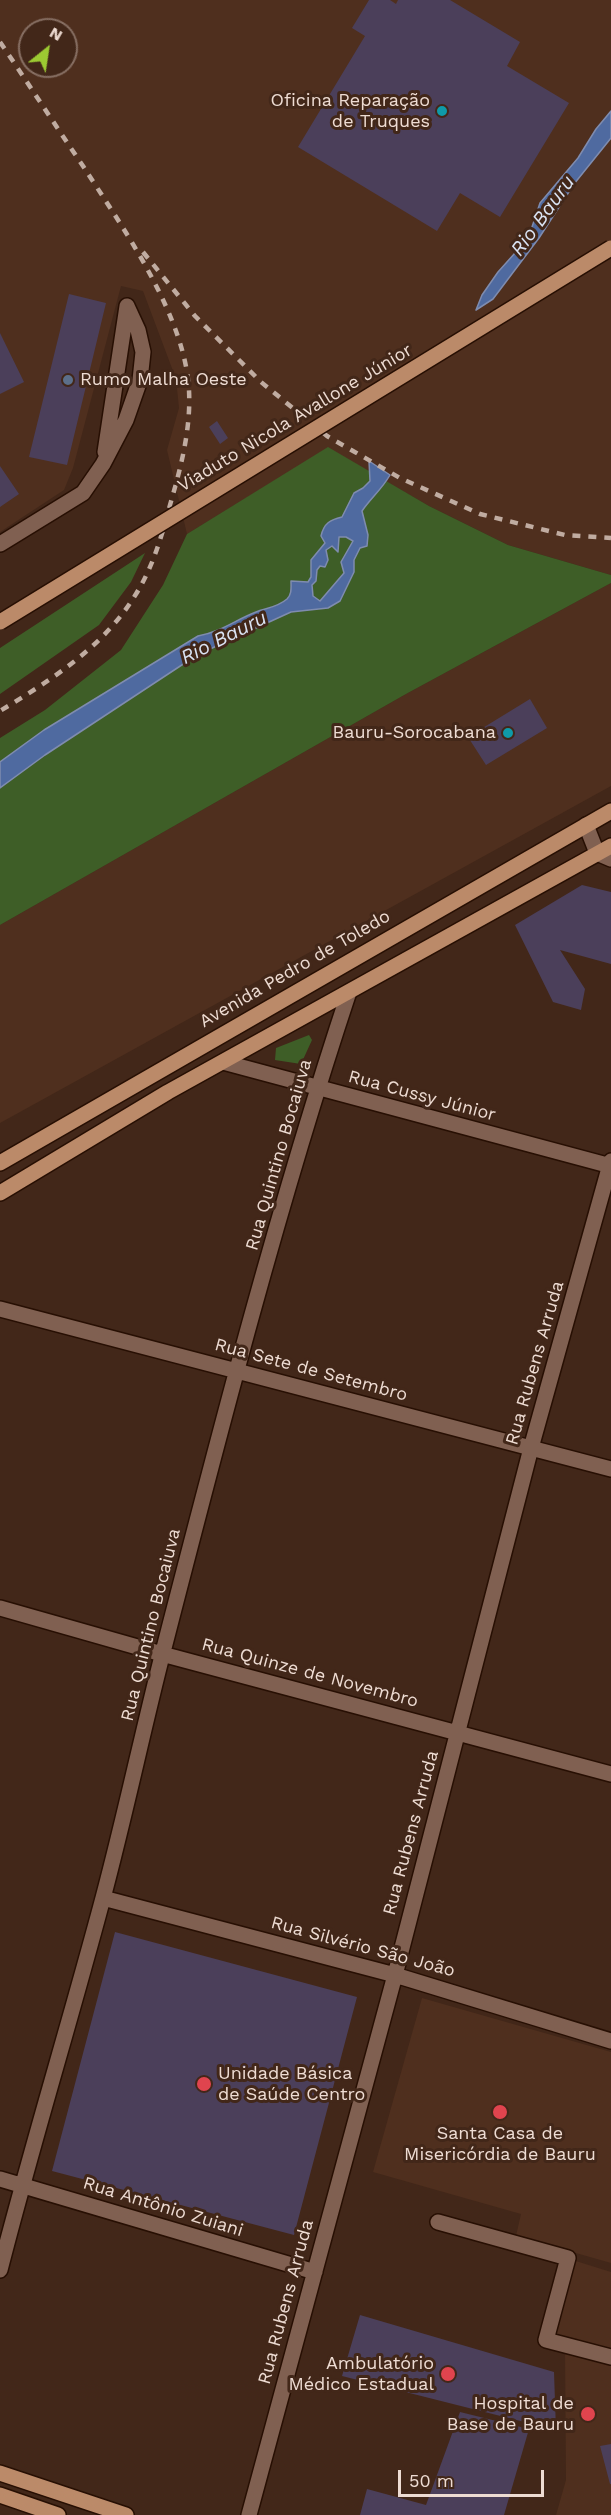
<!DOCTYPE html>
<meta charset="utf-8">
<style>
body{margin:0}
#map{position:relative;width:611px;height:2515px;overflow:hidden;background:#422719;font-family:"Work Sans",sans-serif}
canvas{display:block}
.north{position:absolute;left:18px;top:18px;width:60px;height:60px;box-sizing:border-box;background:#422719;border:2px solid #876f63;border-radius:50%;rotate:30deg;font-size:16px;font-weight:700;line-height:24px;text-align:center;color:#eedcd3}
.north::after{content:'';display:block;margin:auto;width:21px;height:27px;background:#9cca32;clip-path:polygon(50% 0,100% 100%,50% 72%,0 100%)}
.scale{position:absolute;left:398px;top:2470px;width:146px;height:27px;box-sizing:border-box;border:3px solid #eedcd3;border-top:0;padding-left:8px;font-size:18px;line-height:21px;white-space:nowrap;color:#eedcd3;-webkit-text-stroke:4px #422719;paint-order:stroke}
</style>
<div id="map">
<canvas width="611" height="2515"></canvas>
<div class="north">N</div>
<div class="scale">50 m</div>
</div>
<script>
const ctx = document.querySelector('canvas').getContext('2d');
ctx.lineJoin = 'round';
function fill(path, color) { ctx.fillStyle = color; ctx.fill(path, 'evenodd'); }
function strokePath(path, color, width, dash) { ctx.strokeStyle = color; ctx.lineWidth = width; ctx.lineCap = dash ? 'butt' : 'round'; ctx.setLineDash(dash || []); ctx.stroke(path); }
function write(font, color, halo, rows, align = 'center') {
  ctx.font = font + ' "Work Sans",sans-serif'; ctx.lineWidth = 6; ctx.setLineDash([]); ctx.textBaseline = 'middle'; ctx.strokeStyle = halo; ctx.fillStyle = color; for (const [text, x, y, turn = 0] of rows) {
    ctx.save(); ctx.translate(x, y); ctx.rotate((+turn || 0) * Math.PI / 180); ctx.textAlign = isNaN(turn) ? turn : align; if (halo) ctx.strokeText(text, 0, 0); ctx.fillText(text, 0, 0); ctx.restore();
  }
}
fill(new Path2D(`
 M0,0H611V575L508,545L429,506L328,448L187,534L167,450L179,408L176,379L143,291L121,286L73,468L64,490L0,532ZM30,30H66V66H30Z
 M611,583V786L0,1123V925L406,694Z
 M422,1998L611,2052V2263L516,2236L521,2214L373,2172Z
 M563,2257L611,2272V2515H556L566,2480L565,2349L538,2340Z`), '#4f2f1e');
fill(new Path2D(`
 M328,447L429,506L508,545L611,575V583L406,694L0,925V738L45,710L121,650L163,585L187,534Z
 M145,553L131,582L99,625L0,694V648Z
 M309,1035L312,1040L301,1064L275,1060L276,1048Z`), '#3e5e27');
const water = new Path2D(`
 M611,111V138L574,184L539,238L493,299L476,310L482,295L498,272L515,253L531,230L540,203L578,158L596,129Z
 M369,461L390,475C382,489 371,498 362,511L368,535L367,546L360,548L354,560V572L340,601L328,608L291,612L197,655L45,755L0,788V762L44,730L198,636C221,632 235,620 256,612C267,608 278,607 287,599C292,594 291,588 291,581L308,582L311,577V560L325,543L321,536C324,523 330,520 342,517L354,493L363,488L370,481ZM339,537H346L353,541L341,562L344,573L320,601L313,596L312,585L316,581L317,570L320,566L325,567L328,560L326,550L332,546L338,552Z`);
fill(water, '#4f6aa0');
strokePath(water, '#7f8caf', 1.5);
fill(new Path2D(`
 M369,0H390L396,4L398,0H450L520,42L507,66L569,103L500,217L460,193L437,231L298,147L365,36L352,28Z
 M69,294L106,303L67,465L29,457Z
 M0,333L24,382L0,394Z
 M217,421L228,438L220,444L209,427Z
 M0,466L19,494L0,507Z
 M530,699L547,728L486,765L468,737Z
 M582,885L611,892V964L560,950L585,989L581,1010L553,1002L515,925Z
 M115,1932L357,1997L294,2235L52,2171Z
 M360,2315L554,2372L556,2430L342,2376Z
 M460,2412L529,2429L504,2515H360L367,2489L426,2505Z
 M611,2444V2484H610L600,2446Z`), '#4b3f5a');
const minor = new Path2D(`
 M105,452L127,306
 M0,544L83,493L103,464L126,420L140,380L143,352L138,330L127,306
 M586,825L597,853L611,859
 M223,1062L611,1166
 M0,1309L611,1469
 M0,1608L162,1654L611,1774
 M103,1898L395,1975L611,2041
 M0,2179L315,2272
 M438,2222L568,2258L546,2340L611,2357
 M0,2270C32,2145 70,2022 103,1898C125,1816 142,1734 163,1652C220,1431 277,1209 349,992
 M249,2515L395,1975L531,1448L611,1161`);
const major = new Path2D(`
 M0,1163L611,811
 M0,1193L168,1092L611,846
 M0,2473L126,2515
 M0,2495L58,2515`);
strokePath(minor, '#270f03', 18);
strokePath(major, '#270f03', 18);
strokePath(minor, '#806051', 15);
strokePath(major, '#bb8a69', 15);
strokePath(new Path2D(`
 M0,42C28,83 55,125 83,166C123,228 185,315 189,390C191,429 181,467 170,505C162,535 153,567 136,594C104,647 51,680 0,711
 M143,252L195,316L261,382L327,436L400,478L480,514L565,535L611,538`), '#c0aca1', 4.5, [8, 8]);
const majorBridge = new Path2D(`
 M0,622L611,248`);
strokePath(majorBridge, '#270f03', 18, []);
strokePath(majorBridge, '#bb8a69', 15);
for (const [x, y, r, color] of [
 [442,111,6,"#0f9aa8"],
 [68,380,6,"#5c6f8a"],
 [508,733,6,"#0f9aa8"],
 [204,2084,8,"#e0444e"],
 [500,2112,8,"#e0444e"],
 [448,2374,8,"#e0444e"],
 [588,2414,8,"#e0444e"]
]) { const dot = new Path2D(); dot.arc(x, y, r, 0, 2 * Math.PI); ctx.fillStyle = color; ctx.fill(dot); strokePath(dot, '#422719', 2); }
write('18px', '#eedcd3', '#422719', [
 ["Oficina Reparação",430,101],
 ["de Truques",430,122],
 ["Rumo Malha Oeste",80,380,"left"],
 ["Bauru-Sorocabana",496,733],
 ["Unidade Básica",218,2074,"left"],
 ["de Saúde Centro",218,2095,"left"],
 ["Santa Casa de",500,2134,"center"],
 ["Misericórdia de Bauru",500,2155,"center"],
 ["Ambulatório",434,2364],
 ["Médico Estadual",434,2385],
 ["Hospital de",574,2404],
 ["Base de Bauru",574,2425]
], 'right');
write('18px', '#eedcd3', '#422719', [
 ["Viaduto Nicola Avallone Júnior",295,418,-31],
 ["Avenida Pedro de Toledo",295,969,-30],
 ["Rua Cussy Júnior",422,1096,15],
 ["Rua Quintino Bocaiuva",279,1155,-74],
 ["Rua Rubens Arruda",535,1363,-74],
 ["Rua Sete de Setembro",311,1370,15],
 ["Rua Quintino Bocaiuva",151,1625,-76],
 ["Rua Quinze de Novembro",310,1673,15],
 ["Rua Rubens Arruda",411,1833,-75],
 ["Rua Silvério São João",363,1947,15],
 ["Rua Antônio Zuiani",163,2207,17],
 ["Rua Rubens Arruda",286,2302,-75]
]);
write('italic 20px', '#dae3f3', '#422719', [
 ["Rio Bauru",543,216,-54],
 ["Rio Bauru",224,638,-27]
]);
</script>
